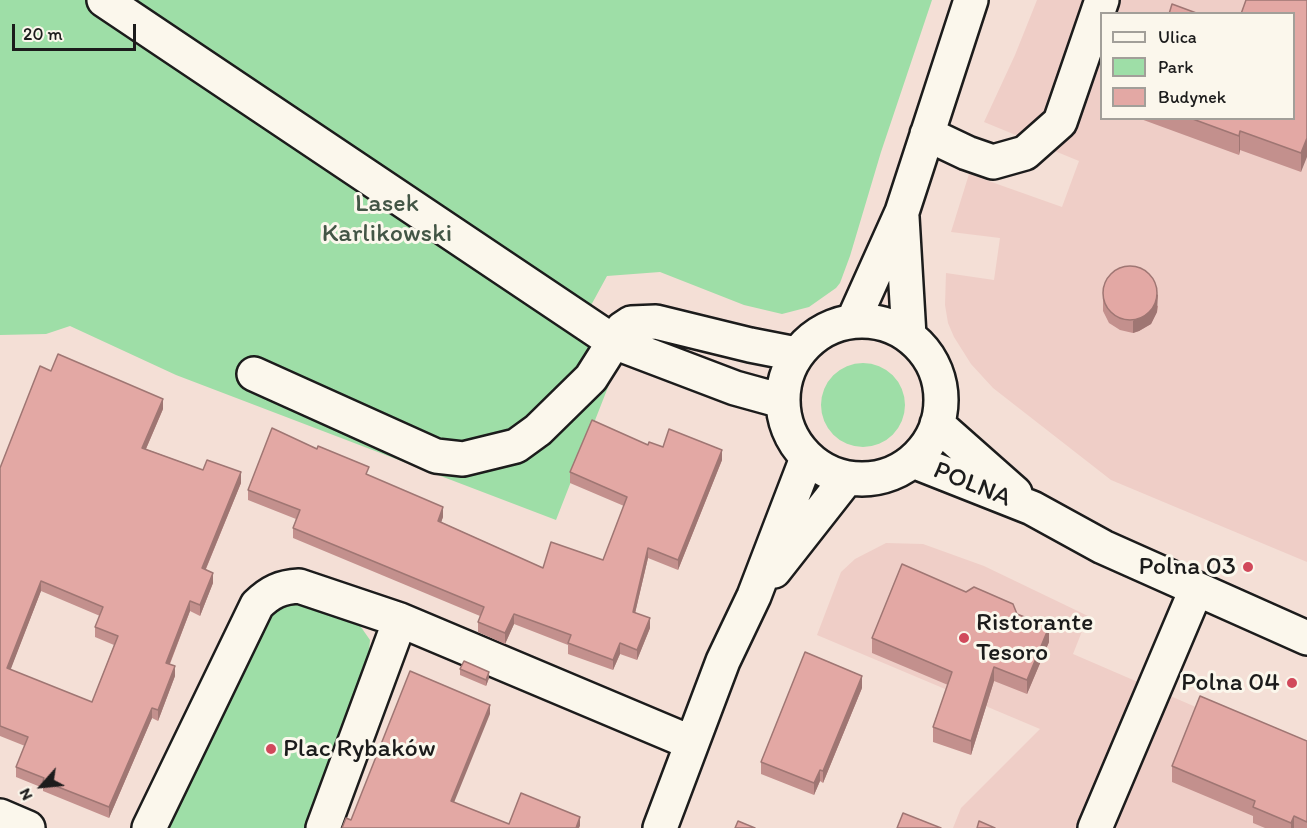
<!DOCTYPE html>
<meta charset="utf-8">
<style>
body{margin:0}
#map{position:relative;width:1307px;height:828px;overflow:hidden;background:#f4dfd6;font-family:Itim,sans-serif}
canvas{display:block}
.legend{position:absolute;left:1100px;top:12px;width:195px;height:108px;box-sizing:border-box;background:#fbf7ec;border:2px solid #a29f99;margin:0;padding:8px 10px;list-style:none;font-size:18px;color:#1c1c1c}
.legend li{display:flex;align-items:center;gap:12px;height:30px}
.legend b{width:30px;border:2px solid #a29f99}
.north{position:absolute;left:12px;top:756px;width:60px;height:60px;-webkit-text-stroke:4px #fbf7ec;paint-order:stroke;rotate:243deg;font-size:16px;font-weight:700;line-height:24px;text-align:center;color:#1c1c1c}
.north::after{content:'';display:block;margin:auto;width:21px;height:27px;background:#1c1c1c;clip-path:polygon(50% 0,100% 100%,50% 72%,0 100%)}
.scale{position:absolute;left:12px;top:24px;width:124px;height:27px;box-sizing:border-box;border:3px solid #1c1c1c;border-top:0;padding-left:8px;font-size:18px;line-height:21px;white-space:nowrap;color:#1c1c1c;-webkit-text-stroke:4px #fbf7ec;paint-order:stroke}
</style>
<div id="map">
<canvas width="1307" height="828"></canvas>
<ul class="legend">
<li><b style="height:8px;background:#fbf7ec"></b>Ulica</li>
<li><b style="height:16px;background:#9edea7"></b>Park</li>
<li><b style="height:16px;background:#e3a8a4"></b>Budynek</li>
</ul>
<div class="north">N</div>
<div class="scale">20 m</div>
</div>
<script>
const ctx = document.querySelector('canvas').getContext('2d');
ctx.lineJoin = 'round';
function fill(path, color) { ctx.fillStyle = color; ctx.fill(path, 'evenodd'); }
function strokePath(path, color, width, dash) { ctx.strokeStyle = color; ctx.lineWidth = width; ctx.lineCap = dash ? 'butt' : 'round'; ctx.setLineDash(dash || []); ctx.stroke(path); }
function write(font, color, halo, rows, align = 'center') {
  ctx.font = font + ' Itim,sans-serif'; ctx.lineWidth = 6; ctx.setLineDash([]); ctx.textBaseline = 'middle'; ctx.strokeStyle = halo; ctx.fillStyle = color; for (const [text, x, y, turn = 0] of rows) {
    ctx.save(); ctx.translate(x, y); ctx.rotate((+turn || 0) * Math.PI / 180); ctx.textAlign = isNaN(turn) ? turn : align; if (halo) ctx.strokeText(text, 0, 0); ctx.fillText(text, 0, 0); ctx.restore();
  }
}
fill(new Path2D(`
 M1037,0H1307V562L1111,480L993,388L971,364L954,337L948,323L945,305L946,273L994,280L1000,238L951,232L969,174L1062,207L1079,161L984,122L1015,55ZM1102,14H1294V118H1102Z
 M886,543L923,544L984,566L1088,616L1073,654L1307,755V828H953L961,808L1040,729L817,635L841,572L855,559Z`), '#efcec7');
fill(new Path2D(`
 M0,0H932L881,152L850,256L840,283L836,288L809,307L782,314L744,305L660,272L607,276L589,309L587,342L610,382L556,520L176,375L70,326L46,334L0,335Z
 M821 405a42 42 0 1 1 84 0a42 42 0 1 1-84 0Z
 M299,601L354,617L370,640L367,678L308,828H164L265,617L280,605Z`), '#9edea7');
const minor = new Path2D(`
 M104,0L614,342L735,388L782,401
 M927,134L967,153L993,162L1025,153L1060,122L1102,0
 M902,217L909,336
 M783 400a79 79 0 1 1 158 0a79 79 0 1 1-158 0Z
 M853,321L902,212L971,0
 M254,374L436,456L463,459L516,446L538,430L591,378L622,329L631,323L656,322L750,345L796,354
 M937,424L1015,493
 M913,461L1032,508L1103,547L1307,638
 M774,571L847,478
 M0,816L28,828
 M149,828L257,605C270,592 281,587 299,586L400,620L692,743
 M323,828L400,620
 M660,828L723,661L754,596L807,458
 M1095,828L1196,590`);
strokePath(minor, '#1c1c1c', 38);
strokePath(minor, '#fbf7ec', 33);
fill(new Path2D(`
 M1307,0L1301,172L1240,150L1239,155L1138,118H1293Z
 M1103,286L1158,306L1157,312L1151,324L1139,331L1133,333L1120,330L1109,323L1103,311Z
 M163,409L146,449L203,470L241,483L206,569L213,583L200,616L190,611L170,664L175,676L158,721L152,718L109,818L43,791V788L16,777V767L25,746L0,736V468ZM41,591L100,616L95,627V637L114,645L92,702L10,670Z
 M648,445L722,460L678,570L648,558L635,613L650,628L637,660L620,654L613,670L568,654V645L514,624L505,644L478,632V622L480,616L293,538V528L296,519L248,500V490L369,475L443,517L441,522L543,568L603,560L624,506L570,483V472Z
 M1017,614L1049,642L1027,694L994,681L971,755L933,742V727L948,685L872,653V638Z
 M460,669L489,678L486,686L460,675Z
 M862,688L823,783L820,781L814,795L761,774V762Z
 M1307,741V828H1265L1253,823V816L1172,782V766Z`), '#c3908d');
fill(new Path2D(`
 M1240,131V150L1239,155V136Z
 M1307,138V157L1301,172V153Z
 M1158,294L1157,312L1151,324L1139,331L1133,333V321Z
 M163,399V409L142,458V448Z
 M722,450V460L678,570V560Z
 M241,472V483L202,578V568Z
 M443,507V517L438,531V521Z
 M648,548V558L633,622V612Z
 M213,573V583L200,616V605Z
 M41,581V591L7,679V668Z
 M190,601V611L166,673V663Z
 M514,614V624L505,644V633Z
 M650,618V628L637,660V650Z
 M1049,627V642L1027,694V680Z
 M620,643V654L613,670V660Z
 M175,666V676L158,721V710Z
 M994,667V681L971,755V741Z
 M489,672V678L486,686V680Z
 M862,676V688L823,783V771Z
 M490,705V714L451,810V801Z
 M152,708V718L109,818V807Z
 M820,770V781L814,795V783Z
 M1294,816V828H1291V823Z
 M580,817V826L579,828H576Z`), '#9f7673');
const building = new Path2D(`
 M1246,0H1307V138L1301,153L1240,131L1239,136L1190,118H1293V14H1241Z
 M1172,4L1199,14H1169Z
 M1103 293a27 27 0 1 1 54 0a27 27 0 1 1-54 0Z
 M58,354L163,399L142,448L203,470L207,460L241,472L202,568L213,573L200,605L190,601L166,663L175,666L158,710L152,708L109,807L43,781L44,778L16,767L28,737L0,726V468L40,366L51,371ZM41,581L103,607L95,627L118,636L92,702L7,668Z
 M592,420L648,445L649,442L663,447L669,429L722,450L678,560L648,548L633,612L650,618L637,650L620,643L613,660L568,643L571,635L514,614L505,633L478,622L484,607L293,528L300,510L248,490L272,428L317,449L318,446L369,467L366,474L443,507L438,521L543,568L551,542L603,560L627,497L570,472Z
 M902,564L966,592L974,587L1013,604L1017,614L1049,627L1027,680L994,667L971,741L933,727L952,672L872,638Z
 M805,652L862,676L823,771L820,770L814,783L761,762Z
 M464,661L489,672L486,680L460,669Z
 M410,671L490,705L451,801L509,824L521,793L580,817L576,828H342L346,818L351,820Z
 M1200,696L1307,741V822L1294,816L1291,823L1253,807L1255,801L1172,766Z
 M903,813L941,828H897Z
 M738,821L755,828H735Z
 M979,821L995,828H977Z`);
fill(building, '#e3a8a4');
strokePath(building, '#9f7673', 1.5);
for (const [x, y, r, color] of [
 [1248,567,6,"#d1495b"],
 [964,638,6,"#d1495b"],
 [1292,683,6,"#d1495b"],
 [271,749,6,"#d1495b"]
]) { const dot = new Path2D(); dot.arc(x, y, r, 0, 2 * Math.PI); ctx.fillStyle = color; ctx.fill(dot); strokePath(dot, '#fbf7ec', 2); }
write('26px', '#435646', '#fbf7ec', [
 ["Lasek",387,204],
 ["Karlikowski",387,234]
]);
write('26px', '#1c1c1c', '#fbf7ec', [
 ["POLNA",972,485,22]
]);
write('26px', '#1c1c1c', '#fbf7ec', [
 ["Polna 03",1236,567],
 ["Ristorante",976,623,"left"],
 ["Tesoro",976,653,"left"],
 ["Polna 04",1280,683],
 ["Plac Rybaków",283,749,"left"]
], 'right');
</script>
